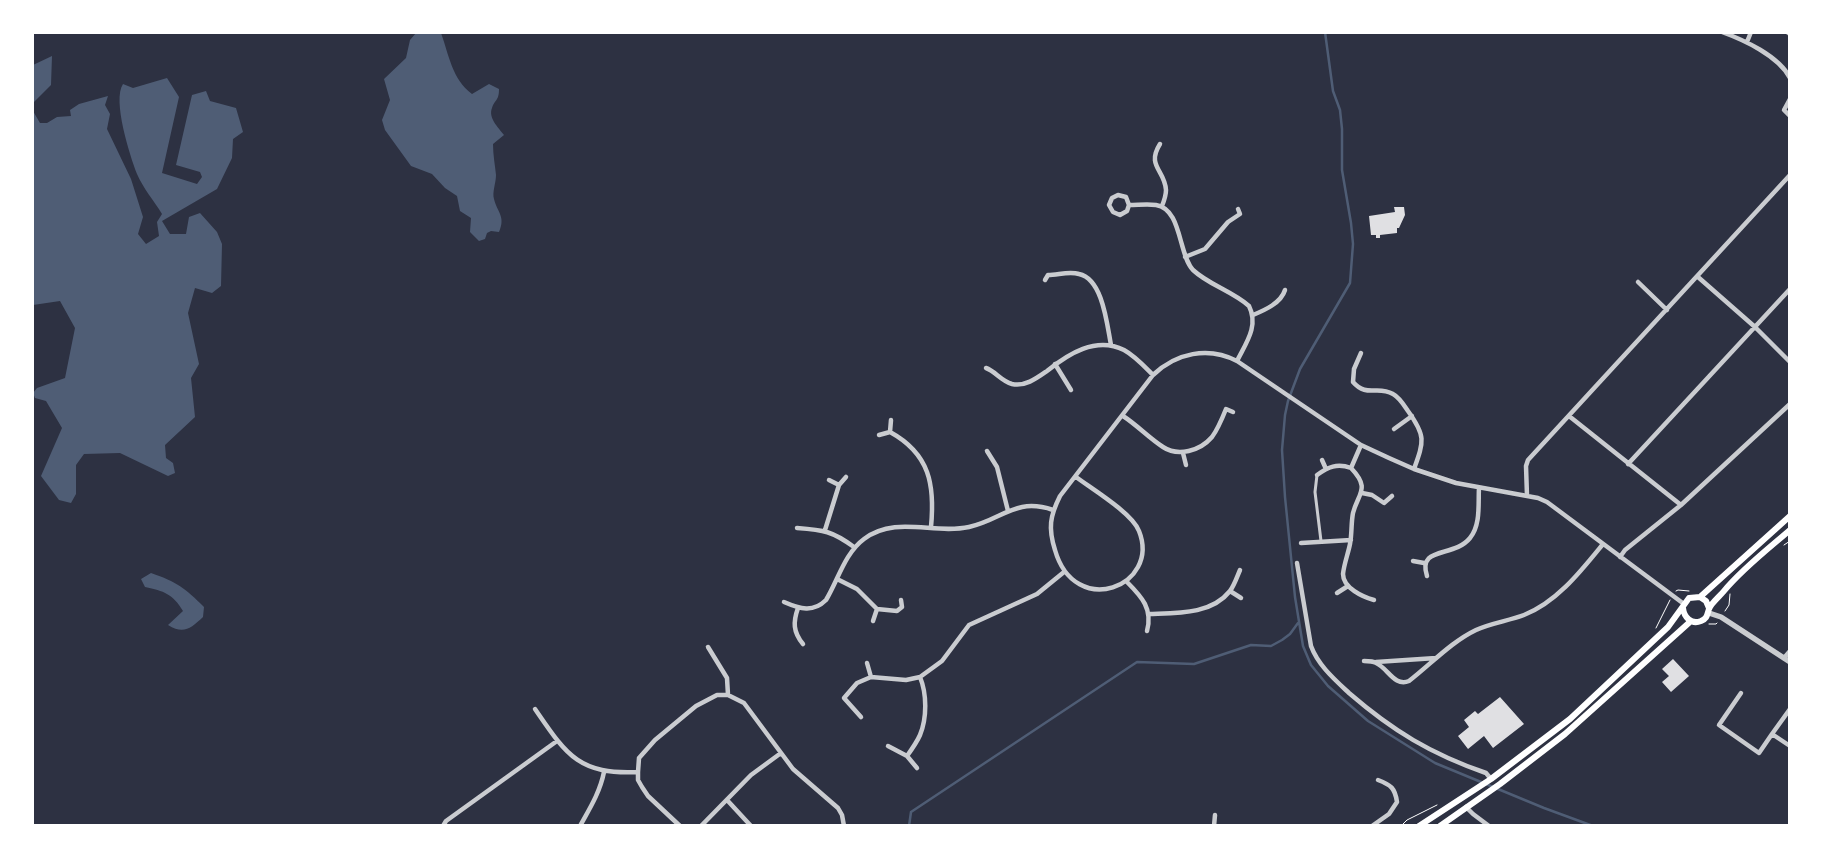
<!DOCTYPE html>
<style>
body{margin:0}
#map{position:relative;width:1822px;height:858px;overflow:hidden;background:#2d3142;font-family:Commissioner,sans-serif}
canvas{display:block}
.frame{position:absolute;inset:0;border:34px solid #fff;pointer-events:none}
</style>
<div id="map">
<canvas width="1822" height="858"></canvas>
<div class="frame"></div>
</div>
<script>
const ctx = document.querySelector('canvas').getContext('2d');
ctx.lineJoin = 'round';
function fill(path, color) { ctx.fillStyle = color; ctx.fill(path, 'evenodd'); }
function strokePath(path, color, width, dash) { ctx.strokeStyle = color; ctx.lineWidth = width; ctx.lineCap = dash ? 'butt' : 'round'; ctx.setLineDash(dash || []); ctx.stroke(path); }
fill(new Path2D(`
 M416,33H441C449,55 452,79 472,94L489,84L499,89C499,101 495,99 492,108C488,118 498,127 504,135L493,144C493,155 495,165 496,175C496,183 492,192 494,199C497,212 506,216 499,232L491,231L487,233L485,239L479,241L470,232L471,218L460,211L457,196L445,188L432,174L411,166L385,130L382,120L390,100L384,79L406,58L410,40Z
 M52,56L51,85L33,103V65Z
 M167,78L179,97L162,173L197,184L202,177L200,172L176,165L192,95L206,91L210,101L236,108L243,132L233,139L232,158L217,189L162,221L170,234H186L189,217L200,213L217,232L222,244L221,286L212,293L195,288L188,313L199,364L191,378L195,417L165,445L166,458L173,463L175,473L168,476L120,453L84,454L76,465V494L71,503L59,500L41,476L62,428L46,401L35,398L33,393L37,388L65,378L75,328L60,301L33,305V111L40,123H47L57,117L71,116L70,110L79,104L108,96L105,105L110,114L107,129L131,179L143,217L138,234L146,244L159,236L157,222L162,214C154,201 143,188 137,174C130,156 112,100 123,84L133,88Z
 M151,573C177,582 185,588 204,607L203,617C191,628 184,635 168,625L183,611C173,594 164,591 145,587L141,579Z`), '#4f5d75');
strokePath(new Path2D(`
 M1325,32L1333,91L1340,110L1342,129V170L1351,223L1353,244L1350,283L1300,369L1288,401L1285,415L1282,450L1285,497L1295,597L1303,646L1311,665L1328,686L1368,721L1435,763L1544,808L1593,826
 M909,826L911,812L1137,662L1194,664L1251,645L1271,646L1282,640L1290,634L1298,623`), '#4f5d75', 2.5);
fill(new Path2D(`
 M1394,207H1404L1405,215L1399,228H1397V233L1380,235V238H1376V235H1371L1369,216L1395,212Z
 M1673,659L1689,676L1671,692L1662,682L1669,676L1662,669Z
 M1500,697L1524,724L1493,748L1484,736L1468,749L1458,736L1469,727L1464,720L1475,711L1478,714Z`), '#e0e0e3');
strokePath(new Path2D(`
 M1784,545L1790,541
 M1676,591L1678,590L1689,591
 M1725,611L1729,605L1730,594
 M1709,624H1716L1717,623
 M1656,628L1670,600
 M1401,826L1407,820L1437,805`), '#fff', 1);
strokePath(new Path2D(`
 M1786,32L1790,35
 M1317,475L1315,492L1321,541`), '#caccd0', 3);
strokePath(new Path2D(`
 M1722,32C1744,40 1779,56 1790,78
 M1747,42L1751,32
 M1790,99L1784,110L1790,116
 M1160,144C1146,166 1165,170 1166,190C1166,196 1164,201 1162,206
 M1129,205L1126,197L1118,195L1112,198L1109,205L1113,212L1120,215L1127,211L1129,205C1138,205 1148,204 1156,205C1182,209 1178,254 1193,270C1209,285 1232,291 1249,306C1259,326 1246,343 1237,361
 M1185,257L1205,249L1228,222L1240,214L1238,209
 M1698,277L1755,327L1790,362
 M1045,280L1048,275C1058,275 1069,271 1079,274C1103,279 1107,325 1111,345
 M1638,282L1667,310
 M1253,315C1265,310 1281,303 1285,290
 M1361,353L1354,369L1353,382C1367,398 1377,385 1393,394C1399,397 1404,405 1408,411C1426,436 1424,441 1414,469
 M1055,364L1071,390
 M986,368C995,371 1001,381 1012,384C1025,387 1037,378 1047,371C1068,354 1096,336 1124,350C1135,356 1144,366 1153,375
 M1123,416C1137,425 1149,438 1163,447C1178,457 1200,451 1212,437C1218,429 1222,419 1226,409L1233,412
 M1569,416L1681,505
 M1394,429L1412,416
 M890,432L891,420
 M879,435L890,432C930,454 935,485 931,527
 M1361,445L1351,468C1371,489 1358,493 1353,513C1351,523 1352,534 1350,544C1348,554 1344,564 1343,574C1343,588 1363,597 1374,600
 M987,451L997,467L1008,511
 M1183,453L1186,465
 M1322,460L1326,469
 M1628,464L1790,289
 M1317,475C1328,467 1337,463 1351,468
 M1076,477C1092,489 1132,513 1139,531C1161,586 1075,620 1055,550C1048,528 1050,516 1060,496L1153,375C1176,353 1208,346 1237,361L1361,445L1389,458L1414,469L1456,483L1538,498L1547,502L1684,604
 M839,485L846,477
 M1362,493L1372,495L1384,503L1392,496
 M1527,496L1526,466L1528,460L1790,175
 M797,528C824,530 832,531 854,547
 M825,530L839,485L829,480
 M1301,543L1351,540
 M1620,557L1625,550L1681,505L1790,404
 M1413,561L1424,563
 M1297,563L1311,646C1318,665 1334,679 1349,693C1393,731 1431,754 1486,773L1491,779
 M1427,576C1417,546 1454,558 1470,538C1481,525 1478,503 1479,488
 M837,579L857,589L877,609L897,611L902,607L901,600
 M1127,582C1142,597 1153,609 1147,631
 M1230,591L1241,598
 M1337,593L1348,586
 M784,602C800,609 813,613 826,600C838,580 845,553 864,539C896,515 934,535 969,527C1002,520 1015,497 1053,510
 M798,608C793,622 793,632 803,644
 M1149,614C1176,613 1211,615 1230,591C1234,586 1237,577 1240,570
 M873,621L877,609
 M708,647L727,678L728,695
 M1784,658L1790,651
 M1364,661C1367,661 1373,661 1376,663C1388,668 1394,687 1409,681C1431,664 1451,642 1476,630C1491,623 1508,621 1524,615C1557,602 1581,571 1603,544
 M1376,662L1436,658
 M867,663L871,677
 M1741,693L1719,725L1759,753L1772,734
 M535,709C566,754 578,775 638,772
 M1790,709L1772,734L1790,746
 M861,717L844,698L857,683L871,677L906,680L920,677L942,661L969,625L1037,594L1064,572
 M888,746L907,756L917,768
 M907,756C912,749 917,742 920,735C927,718 927,694 920,677
 M727,800L751,826
 M1466,807L1473,814L1489,826
 M443,826L446,821L557,741
 M580,826C590,808 600,792 604,772
 M680,826L648,796L642,787L638,780V772L639,758L655,740L696,706L717,695H728L744,703L793,769L838,808L842,815L844,826
 M701,826L751,775L781,753
 M1214,826L1215,815
 M1372,826L1389,814L1397,802C1395,788 1391,785 1378,780`), '#caccd0', 4.5);
strokePath(new Path2D(`
 M1709,613L1721,617L1790,662`), '#caccd0', 5.5);
strokePath(new Path2D(`
 M1700,597L1790,516
 M1683,608C1684,617 1691,625 1701,621C1708,618 1707,614 1709,609C1711,603 1720,596 1724,591C1742,569 1768,549 1790,530
 M1419,826L1491,779L1570,719L1668,627L1689,598L1700,597L1706,601L1709,608
 M1440,826L1500,784L1565,734L1691,621`), '#fff', 6);
</script>
